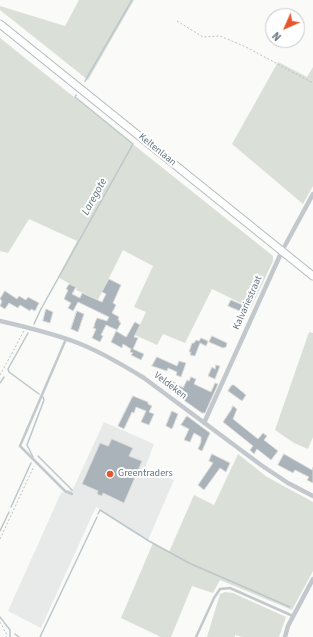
<!DOCTYPE html>
<style>
body{margin:0}
#map{position:relative;width:313px;height:637px;overflow:hidden;background:#fafaf8;font-family:"Source Sans 3",sans-serif}
canvas{display:block}
.north{position:absolute;left:265px;top:8px;width:40px;height:40px;box-sizing:border-box;background:#fff;border:1px solid #c1c8cd;border-radius:50%;rotate:225deg;font-size:11px;font-weight:700;line-height:16px;text-align:center;color:#657683}
.north::after{content:'';display:block;margin:auto;width:14px;height:18px;background:#e4572e;clip-path:polygon(50% 0,100% 100%,50% 72%,0 100%)}
</style>
<div id="map">
<canvas width="313" height="637"></canvas>
<div class="north">N</div>
</div>
<script>
const ctx = document.querySelector('canvas').getContext('2d');
ctx.lineJoin = 'round';
function fill(path, color) { ctx.fillStyle = color; ctx.fill(path, 'evenodd'); }
function strokePath(path, color, width, dash) { ctx.strokeStyle = color; ctx.lineWidth = width; ctx.lineCap = dash ? 'butt' : 'round'; ctx.setLineDash(dash || []); ctx.stroke(path); }
function write(font, color, halo, rows, align = 'center') {
  ctx.font = font + ' "Source Sans 3",sans-serif'; ctx.lineWidth = 4; ctx.setLineDash([]); ctx.textBaseline = 'middle'; ctx.strokeStyle = halo; ctx.fillStyle = color; for (const [text, x, y, turn = 0] of rows) {
    ctx.save(); ctx.translate(x, y); ctx.rotate((+turn || 0) * Math.PI / 180); ctx.textAlign = isNaN(turn) ? turn : align; if (halo) ctx.strokeText(text, 0, 0); ctx.fillText(text, 0, 0); ctx.restore();
  }
}
fill(new Path2D(`
 M104,422L154,444L145,468L174,480L148,540L96,507L41,628L8,611L61,493L73,489Z`), '#e8e9e9');
fill(new Path2D(`
 M79,0H134L88,80L0,10V6L65,26Z
 M0,38L273,256V261L251,308L212,289L185,343L163,334L157,345L135,335L146,312L134,307L153,266L123,250L98,300L76,290L77,288L58,277L77,241L29,219L8,253L0,251Z
 M278,62L307,77L313,67V186L303,204L232,144Z
 M309,332L313,333V437L308,449L294,443L275,430Z
 M238,454L267,477L313,502V571L292,610L220,580L213,593L192,586L171,637H161L121,618L153,543L169,552L194,495L214,505Z
 M225,592L233,593L286,617L279,637H243L235,635V637H207L220,594Z`), '#dadfd7');
strokePath(new Path2D(`
 M85,81L132,0
 M34,324L41,309L133,144L75,97L76,95
 M28,333L8,369L9,372L39,394
 M0,383L4,377
 M38,456L72,490
 M33,457L27,445L44,400L43,397
 M11,507L31,463
 M98,514L100,510L149,541L189,563L290,607
 M0,531L9,512
 M0,617L10,630V637
 M15,634L19,637
 M40,637L97,517`), '#bbc7cb', 1.5);
const building = new Path2D(`
 M109,279L121,285L113,303L116,305L112,313L119,317L118,320L120,321L119,322L121,323L117,330L106,325L101,335L103,336L100,342L92,338L96,329L93,328L95,325H94L97,318L107,321L109,317L78,302L73,311L68,308L71,303L64,299L68,290L66,289L69,284L76,287L72,294L80,298L82,293L102,302L106,294L102,292Z
 M5,291L17,299L19,296L26,300L28,297L39,303L35,311L31,309L30,311L20,305L18,308L9,303L5,309L0,306L2,301L0,299Z
 M231,300L245,306L242,312L228,306Z
 M46,309L53,312L50,323L43,321Z
 M77,311L84,314L78,332L71,329Z
 M135,322L140,325L134,337L138,338L133,349L144,354L141,360L131,355L133,353L130,352L131,349L123,344L122,348L111,342L116,331L126,337Z
 M212,336L227,343L226,347L223,348L209,342Z
 M201,338L208,341L207,344L206,346L200,343L195,356L190,355L191,352H189L192,343H194L196,340L199,341Z
 M157,357L177,366L179,361L186,363L181,377L176,375L177,372L168,368L167,371L152,366Z
 M216,365L220,366L215,379L208,376L212,367L215,369Z
 M191,377L196,379L194,384L211,392L215,383L218,384L205,413H202L165,387L171,380L183,388L187,380L189,381Z
 M232,385H234L246,395L242,401L228,391Z
 M133,396L148,402V404L152,406L149,412L154,414L149,425L141,422L146,411L136,407L134,413L132,412L124,429L118,426Z
 M233,406L237,409L233,419L258,439L263,433L267,436L264,440L278,451L271,460L257,449L254,454L250,450L253,446L223,422L231,410Z
 M172,411L178,414L172,429L166,426Z
 M187,416L210,433L202,451L198,449L201,442V437L194,433L190,442L184,440L189,429L181,425Z
 M112,439L133,448L129,456L142,461L124,503L103,493L102,496L97,494L98,491L82,484L100,443L108,446Z
 M212,454L230,463L226,472L220,468L204,490L198,485L213,463L209,461Z
 M284,454L312,470L313,467V483L307,480L309,477L295,470L293,473L278,465Z`);
fill(building, '#aab3b9');
strokePath(building, '#dcdcda', 1);
const secondary = new Path2D(`
 M0,24L313,276`);
strokePath(secondary, '#b3babf', 9);
strokePath(new Path2D(`
 M177,21L203,37L220,36L246,47L313,83
 M0,375L24,331
 M0,539L34,466
 M0,622L7,635L6,637`), '#bbbfc2', 1, [2, 2]);
strokePath(new Path2D(`
 M66,339L20,446L65,491L72,494
 M196,637L214,598L220,589L230,588L293,616`), '#c3c8cc', 2.5);
strokePath(new Path2D(`
 M0,321C26,327 52,333 78,343C101,352 123,365 144,378L261,465L288,483L313,496
 M204,423L282,251L313,194
 M285,637L288,626L313,579`), '#c3c8cc', 4.5);
strokePath(secondary, '#fff', 7);
for (const [x, y, r, color] of [
 [110,474,4,"#e4572e"]
]) { const dot = new Path2D(); dot.arc(x, y, r, 0, 2 * Math.PI); ctx.fillStyle = color; ctx.fill(dot); strokePath(dot, '#fff', 1.5); }
write('10px', '#657683', '#fff', [
 ["Keltenlaan",157,150,39],
 ["Kalvariestraat",248,303,-66],
 ["Veldeken",170,386,37]
]);
write('10px', '#657683', '#fff', [
 ["Greentraders",118,474]
], 'left');
write('italic 11px', '#60757c', '#fff', [
 ["Laregote",95,197,-61]
]);
</script>
